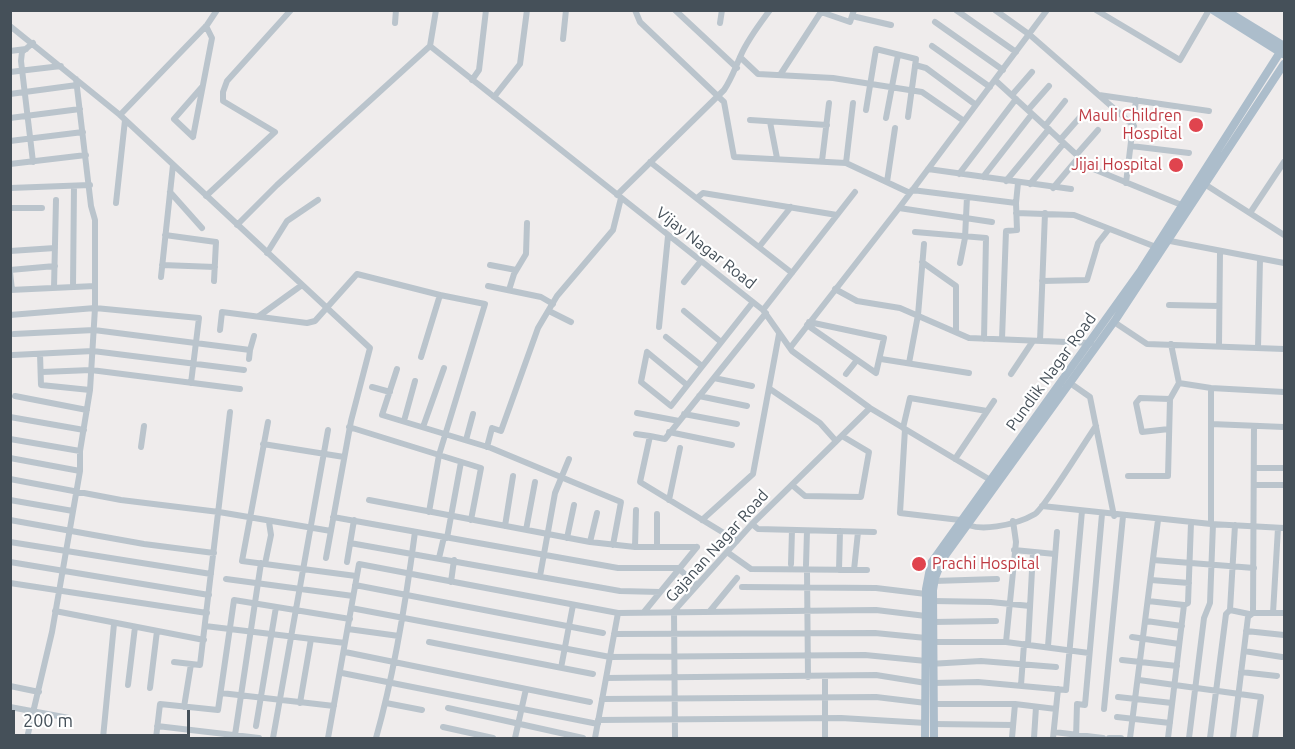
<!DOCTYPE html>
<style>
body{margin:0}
#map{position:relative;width:1295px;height:749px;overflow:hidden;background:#efecec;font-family:Ubuntu,sans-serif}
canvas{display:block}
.frame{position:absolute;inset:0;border:12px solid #455059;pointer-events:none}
.scale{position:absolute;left:12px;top:710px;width:178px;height:27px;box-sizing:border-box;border:3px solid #455059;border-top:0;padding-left:8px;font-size:18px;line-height:21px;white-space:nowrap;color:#455059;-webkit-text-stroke:4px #fff;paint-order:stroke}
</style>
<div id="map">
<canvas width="1295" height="749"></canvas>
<div class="frame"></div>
<div class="scale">200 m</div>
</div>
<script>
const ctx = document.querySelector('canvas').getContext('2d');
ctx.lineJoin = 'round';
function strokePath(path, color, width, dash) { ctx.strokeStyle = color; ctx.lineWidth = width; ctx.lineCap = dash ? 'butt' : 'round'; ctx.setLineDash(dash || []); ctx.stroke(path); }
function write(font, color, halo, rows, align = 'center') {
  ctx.font = font + ' Ubuntu,sans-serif'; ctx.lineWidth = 4.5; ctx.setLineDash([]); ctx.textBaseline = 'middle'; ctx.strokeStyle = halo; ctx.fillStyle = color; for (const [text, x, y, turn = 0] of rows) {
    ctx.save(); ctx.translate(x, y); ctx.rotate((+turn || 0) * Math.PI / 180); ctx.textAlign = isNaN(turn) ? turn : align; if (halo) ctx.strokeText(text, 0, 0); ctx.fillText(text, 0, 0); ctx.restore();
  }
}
strokePath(new Path2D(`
 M436,10L430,46L763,310L792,351L870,408L992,481
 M635,10L640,22L724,102L734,157L846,163L910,193
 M675,10L737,68
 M956,10L1016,52
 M995,10L1030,35L1134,126
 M1096,10L1180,60L1209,10
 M852,16L891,25
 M935,22L1003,70
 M395,23L396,10
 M720,23L722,10
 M10,26L120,115L370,348L351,421L326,558
 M563,39L566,10
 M33,43L22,52L21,61L33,162
 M932,46L990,87
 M10,51L26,49
 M740,57L758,74L833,78L922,92L964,121
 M915,65L926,68L976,105
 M10,72L61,66
 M780,75L821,12L850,22L854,10
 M472,80L479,70L486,10
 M995,80L1091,168L1184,206
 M10,94L77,85
 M1012,95L1032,72
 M1099,95L1209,111
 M494,97L520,64L527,10
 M866,110L876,49L916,59L908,117
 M1028,110L1049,86
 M120,115L207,25L217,10
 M10,118L80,109
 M886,118L898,55
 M750,120L827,125
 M770,122L777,158
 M1045,126L1065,101
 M193,137L212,38L206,26
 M193,137L174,119L202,87
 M1060,140L1081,116
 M10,141L83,132
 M1131,146L1189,153
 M1077,154L1098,130
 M822,161L829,103
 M650,162L792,273
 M846,163L853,103
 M10,164L86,155
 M928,169L1071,189
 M959,174L1016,99
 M983,177L1032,114
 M1006,181L1049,129
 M887,182L895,128
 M1126,183L1136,100
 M1030,184L1064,143
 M1206,185L1284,235
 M10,188L90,185
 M1053,188L1079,157
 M912,190L1016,203L1017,230L1006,231L1002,339
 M170,192L202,228
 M617,195L724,90C732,78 735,68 741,55C748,39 759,25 770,10
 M206,196L275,132L223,101V92L227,81L291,10
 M697,198L703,193L837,215
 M116,203L125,120
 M1016,203L1018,183
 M10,208H42
 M899,208L992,222
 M1016,213L1074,215L1156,247
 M1250,213L1284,162
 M237,225L277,185L430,46
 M915,232L986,238L984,339
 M165,235L216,242L214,281
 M1165,240L1284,263
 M759,247L791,207
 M10,251L55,248
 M267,253L287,221L318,200
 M922,262L956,286V331
 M960,263L965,238L967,197
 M162,265L215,267
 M490,265L516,270
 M10,270L55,266
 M10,272L12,290
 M161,277L173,165
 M1042,281L1087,280L1098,243L1109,229
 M684,282L701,261
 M488,286L541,297L553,304
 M73,287L74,186
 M54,288L56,200
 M835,289L857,301L900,308L969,338L1091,343
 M10,290L95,286
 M509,290L514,274L526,254L527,223
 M1169,305L1219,306
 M763,310L855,192
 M549,311L571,322
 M684,311L721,342
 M10,315L95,308L199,318L191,383
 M259,316L302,285
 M1114,322L1147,344L1284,349
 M807,325L876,373L884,338L809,322
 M659,327L668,236
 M220,330L222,312L307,323L315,321L357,274L440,295L421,357
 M14,334L94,330L250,350L249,359
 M666,337L702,366
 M1040,341L1045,213
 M1219,346L1220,252
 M790,348L899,208L1047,10
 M1258,348L1260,259
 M250,350L254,336
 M40,354L41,385L90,390
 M13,355L93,351L244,370
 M881,359L969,373
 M909,363L918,315L924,244
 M397,369L382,415L491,448L621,502L613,545
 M42,372L91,370L240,389
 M846,374L857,360
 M1011,374L1033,341
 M714,378L752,386
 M1070,383L1090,397L1114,516
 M1179,383L1211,388L1284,392
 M687,385L647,352L641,382L671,406L753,302
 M372,387L390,392
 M1211,388V524
 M770,389L820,423L836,441
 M15,396L87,410
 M699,396L747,406
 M637,413L679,421
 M684,414L737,424
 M10,417L84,430
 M404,421L415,381
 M268,422L242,561L356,576
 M1211,424L1284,427
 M349,427L481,468L471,520
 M423,427L444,368
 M903,428L910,398L987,411
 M905,429L900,513L960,520C975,535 1018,524 1035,514C1044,509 1086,440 1096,426
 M1169,429L1142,432L1136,403L1140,398L1170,399
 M669,432L732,445
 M636,434L650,436
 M10,439L80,451
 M466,440L473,414
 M263,444L344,457
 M141,447L144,426
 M487,447L492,428L501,431L538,328L557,296L613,230L621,198
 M10,458L80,471
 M955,459L994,401
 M1254,468H1284
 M1128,476H1168L1170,399L1179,383L1171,344
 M10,479L121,500L219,512L331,531
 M792,485L805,496L861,497L869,452L842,436
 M1255,485H1284
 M10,500L73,511
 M369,500L590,542L635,547H697
 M669,500L680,448
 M1042,506L1211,524L1284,528
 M429,512L439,455L485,304L440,295
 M657,514V547
 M333,517L618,568H678L697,585
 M10,520L144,544L214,553
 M702,520L753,474L779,334
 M752,524L758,529L874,532
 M505,526L513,476
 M526,530L535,482
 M447,538L461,462
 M567,538L574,505
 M737,541L640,482L650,436L665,439L766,313
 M10,542L211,574
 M590,542L597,513
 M350,543L620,591L660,592
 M635,547L636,510
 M1014,550L1055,554
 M727,552L751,569L867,570
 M439,558L444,537
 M1153,560L1254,568
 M10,562L209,595
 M347,562L354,520
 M265,564L271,535L269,522
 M791,564L792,530
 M806,565L807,531
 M839,570L840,531
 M854,570L858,532
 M807,571L808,677
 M540,576L555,493L569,459
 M226,579L353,596
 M1151,580L1189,583
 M934,581L997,579
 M451,582L454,560
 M10,583L207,613
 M355,585L603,633
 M742,587L876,588L926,594
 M933,601L991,602L1030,606
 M1148,601L1184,605
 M351,608L610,657L865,655L926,661
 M1230,610L1235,525
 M55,611L204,640
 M710,611L737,578
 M644,612L697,547
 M1253,613H1284
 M1273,613L1278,528
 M1146,621L1182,626
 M933,622L996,621
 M205,626L345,643
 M348,629L399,636
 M1246,631L1284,635
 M614,634L875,633L926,638
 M1132,637L1179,644
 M429,642L593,674
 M934,642H1006L1089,653
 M1006,642L1016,542L1013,521
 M1028,644L1033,552
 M1048,646L1057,532
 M1244,651L1282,657
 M345,652L590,702
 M1122,660L1177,666
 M174,662L200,665L230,412
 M929,664L981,661L1056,667
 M561,668L573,605
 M1241,672L1277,676
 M342,673L598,724
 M825,676V738
 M606,678L876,675L926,683
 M1139,680L1261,697L1255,738
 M934,683L978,682L1066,690L1082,511
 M128,685L135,627
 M1021,685L1024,644
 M10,686L39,692
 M150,688L157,631
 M221,693L334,706
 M1118,697L1172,703
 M602,699L876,697L926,703
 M300,703L311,639
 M386,703L422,710
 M934,704H1015L1056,709
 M10,707L69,718
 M184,707L191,664
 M448,708L583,738
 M1104,709L1123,516
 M1117,717L1170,723
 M598,720L841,718L926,723
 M934,724L1013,725
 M157,726L259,738
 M256,726L276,607
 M443,727L493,738
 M1054,732L1103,738
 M235,735L261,563
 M27,738L52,632L80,471V451L90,390L95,308V220L91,206L76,79
 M103,738L114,624
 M156,738L160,704L218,710L234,600L350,619
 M273,738L328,430
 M328,738L359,564L618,613L876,610L926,616
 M376,738C395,671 406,601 415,532
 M515,738L526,689
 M595,738L618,613
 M675,738L674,611L752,524L870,408
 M1012,738L1015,704
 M1034,738L1036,707
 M1053,738L1058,689
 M1076,738L1077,704L1085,705L1102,514
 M1109,738H1121
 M1130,738L1158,520
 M1168,738L1184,605L1188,603L1191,523
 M1189,738L1204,618L1210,603L1213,524
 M1210,738L1226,614L1230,610L1249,614
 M1233,738L1248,617L1253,613L1254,426`), '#bac4cc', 6);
strokePath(new Path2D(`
 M1213,10L1283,54
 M1225,10L1284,46
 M925,738L926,589L931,563L1141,270L1284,46
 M934,738L933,590L935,578L942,560L1116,319L1284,64`), '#acbdcb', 8);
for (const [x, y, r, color] of [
 [1196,125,8,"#e0444e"],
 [1176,165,8,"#e0444e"],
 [919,564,8,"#e0444e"]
]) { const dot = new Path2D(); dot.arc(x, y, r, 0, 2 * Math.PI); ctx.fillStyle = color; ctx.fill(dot); strokePath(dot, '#fff', 2); }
write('16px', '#be3a42', '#fff', [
 ["Mauli Children",1182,116],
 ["Hospital",1182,134],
 ["Jijai Hospital",1162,165],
 ["Prachi Hospital",932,564,"left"]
], 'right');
write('16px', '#455059', '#fff', [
 ["Vijay Nagar Road",706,248,38],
 ["Pundlik Nagar Road",1051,372,-54],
 ["Gajanan Nagar Road",717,546,-48]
]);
</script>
